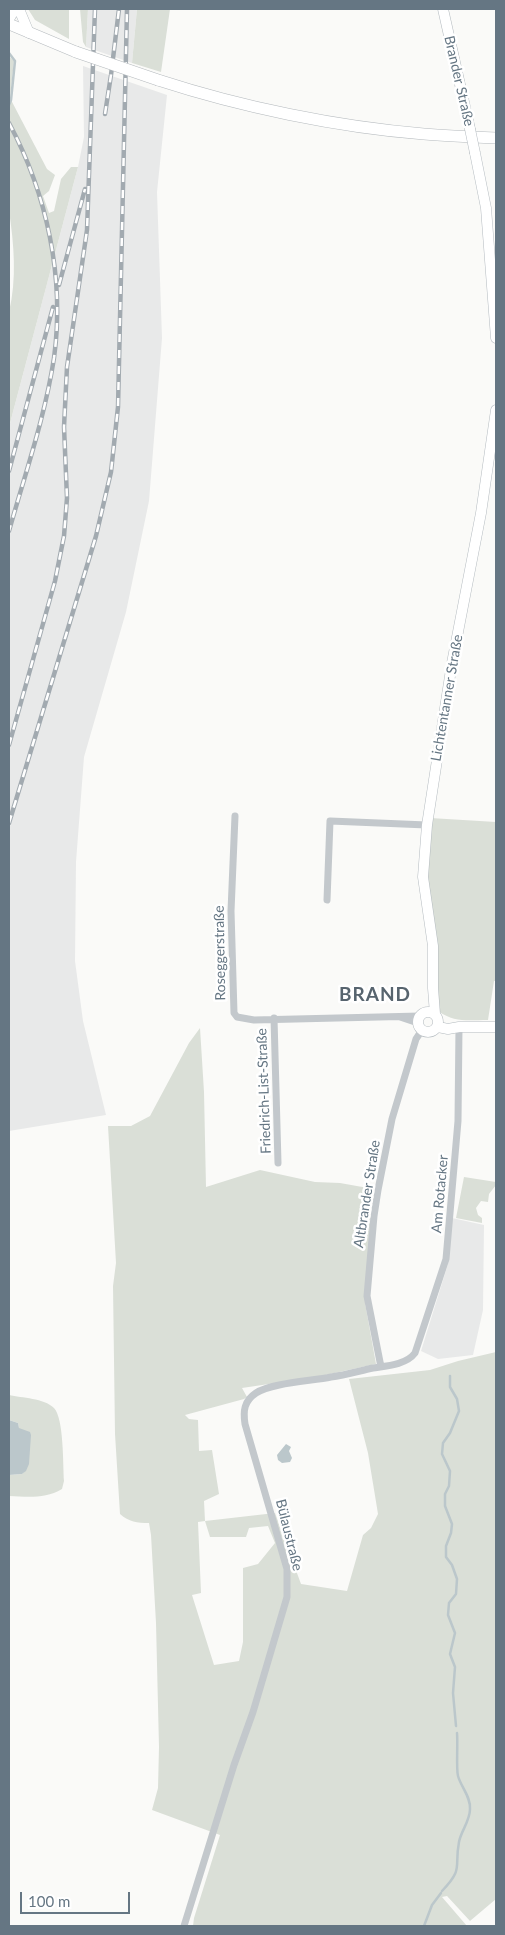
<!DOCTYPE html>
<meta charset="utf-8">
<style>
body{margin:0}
#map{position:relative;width:505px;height:1935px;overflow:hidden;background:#fafaf8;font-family:Lato,sans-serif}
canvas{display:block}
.frame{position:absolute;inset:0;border:10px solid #657683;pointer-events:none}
.scale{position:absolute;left:20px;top:1892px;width:110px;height:22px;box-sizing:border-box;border:2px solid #657683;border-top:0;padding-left:6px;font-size:15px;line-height:18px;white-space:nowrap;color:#657683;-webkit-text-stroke:4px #fff;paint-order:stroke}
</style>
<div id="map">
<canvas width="505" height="1935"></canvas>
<div class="frame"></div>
<div class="scale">100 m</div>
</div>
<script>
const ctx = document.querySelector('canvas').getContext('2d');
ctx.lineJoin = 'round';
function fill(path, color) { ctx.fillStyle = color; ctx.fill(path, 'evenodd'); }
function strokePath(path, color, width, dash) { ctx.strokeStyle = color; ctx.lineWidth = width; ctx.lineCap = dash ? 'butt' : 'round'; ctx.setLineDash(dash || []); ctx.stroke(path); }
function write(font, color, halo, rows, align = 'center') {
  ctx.font = font + ' Lato,sans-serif'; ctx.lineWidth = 5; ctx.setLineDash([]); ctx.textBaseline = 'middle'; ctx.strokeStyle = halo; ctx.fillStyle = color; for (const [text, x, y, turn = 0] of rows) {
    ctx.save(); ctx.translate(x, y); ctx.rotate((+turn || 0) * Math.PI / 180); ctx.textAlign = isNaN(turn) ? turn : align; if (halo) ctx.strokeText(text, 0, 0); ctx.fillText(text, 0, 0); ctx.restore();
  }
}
fill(new Path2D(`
 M88,9H137L132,63L86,47Z
 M83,66L167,95L157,192L162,338L149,501L126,612L84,757L76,862L75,961L83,1021L106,1115L9,1131V427L78,167L84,137Z
 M452,1218L484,1225L483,1310L473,1355L438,1359L421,1351L448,1264Z`), '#e8e9e9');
fill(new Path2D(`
 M28,9H69V39L35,20Z
 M80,9H88L86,47L83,42Z
 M137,9H170L161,72L132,63Z
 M9,56L14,61L10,98L47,169L55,175L49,191L43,196L49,213L54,211L61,179L71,167H78L9,427V312C17,279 14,244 9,211Z
 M430,818L496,822V981H494L488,1020C468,1020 455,1023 438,1011L425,878Z
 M200,1028L204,1092L206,1187L260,1170L315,1182L340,1183L368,1188L372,1196L365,1303L376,1364L316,1377L242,1388L247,1397L244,1399L185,1415L189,1419L198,1420L199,1451L212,1450L219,1494L204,1501L205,1521L275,1513L301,1584L347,1591L363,1535L371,1528L378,1514L368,1453L349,1379L430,1370L458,1361L496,1352V1899L470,1921L447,1896L442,1897L467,1926H193L194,1918L220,1835L152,1810L158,1788L159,1747L156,1623L151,1535L149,1523C137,1523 129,1522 120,1514L115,1434L113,1286L116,1263L108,1126H131L150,1116L189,1043ZM205,1521L210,1537H246L249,1528L268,1526L275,1543L258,1564L243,1568V1642L239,1661L214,1665L192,1595L201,1593L198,1522Z
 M464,1177L496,1182V1185L489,1194L488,1202L481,1201L476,1208L478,1215L482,1218V1223L456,1218Z
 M9,1395C22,1398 44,1398 54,1408C64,1418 63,1466 64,1481L62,1489C45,1499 28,1497 9,1496V1475L22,1474L26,1470L18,1423L9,1420Z`), '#dadfd7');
fill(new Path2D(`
 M9,1420L18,1423L19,1428L30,1432L31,1435L29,1464L26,1471L22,1474L9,1475Z
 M286,1444L291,1447L289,1451L292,1458L290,1462L282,1463L278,1460L277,1455Z`), '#bbc7cb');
strokePath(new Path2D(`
 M9,53L15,61L11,100L9,105
 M450,1376V1387L457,1399L459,1411L450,1433L443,1443L442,1454L450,1471L449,1486L445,1494V1506L452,1524L451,1533L446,1546V1557L452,1565L457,1579L456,1594L449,1603L448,1615L455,1633L450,1654L455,1667L453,1693L456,1726
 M442,1891C464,1868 454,1868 459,1842C461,1831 470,1821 470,1809C471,1797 461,1787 458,1776C456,1768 458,1744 457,1733
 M424,1926L432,1905L441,1893`), '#bbc7cb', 2.5);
const secondary = new Path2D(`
 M19,9L29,33
 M443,9L470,129
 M9,19L15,9
 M475,153L486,208L496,338
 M418 1022a10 10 0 1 1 20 0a10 10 0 1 1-20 0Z
 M435,1014L433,988V946L423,877L427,825L452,663L481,513L496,410
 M438,1027L448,1029L459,1027H496`);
const primary = new Path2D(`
 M9,24L76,52
 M158,80C241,107 337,127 424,134C448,136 472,137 496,138`);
strokePath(secondary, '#b3babf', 11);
strokePath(primary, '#b5babe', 12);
strokePath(new Path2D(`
 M235,816L231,911L234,1013L237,1017L254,1020L420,1016
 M327,900L330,821L427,825
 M400,1017L418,1023
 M274,1018L278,1163
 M381,1367L367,1296L374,1216L378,1190L392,1119L416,1039L422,1030
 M184,1926L234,1765L253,1712L287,1597V1569L245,1424C243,1411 244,1401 256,1393C271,1383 312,1381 331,1377C345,1375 359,1371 373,1368C386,1366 406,1365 415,1353L446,1259L458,1121L459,1027`), '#c3c8cc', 7);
strokePath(secondary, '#fff', 10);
strokePath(primary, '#fff', 11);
const rail = new Path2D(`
 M105,114L111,75L119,9
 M9,123C47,194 65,278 54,358C45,417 25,474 9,531
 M59,285L85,189
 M9,471L53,307
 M9,745L55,581L64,536L67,498L64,427L67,367L87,230L95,9
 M9,823L96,536L111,472L118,407L127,9`);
strokePath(rail, '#a2aab0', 4.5);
strokePath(rail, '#fff', 2.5, [8]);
const secondaryBridge = new Path2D(`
 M470,129L475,153`);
const primaryBridge = new Path2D(`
 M76,52L158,80`);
strokePath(secondaryBridge, '#b3babf', 11, []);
strokePath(primaryBridge, '#b5babe', 12, []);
strokePath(secondaryBridge, '#fff', 10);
strokePath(primaryBridge, '#fff', 11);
write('14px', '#657683', '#fff', [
 ["Brander Straße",459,81,77],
 ["Lichtentanner Straße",447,698,-80],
 ["Roseggerstraße",220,953,-91],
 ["Friedrich-List-Straße",264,1091,-92],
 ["Altbrander Straße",367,1194,-81],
 ["Am Rotacker",440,1194,-85],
 ["Bülaustraße",289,1535,76]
]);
ctx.letterSpacing = '1px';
write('bold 19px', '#57646e', '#fff', [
 ["BRAND",375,995]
]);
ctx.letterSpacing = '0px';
</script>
